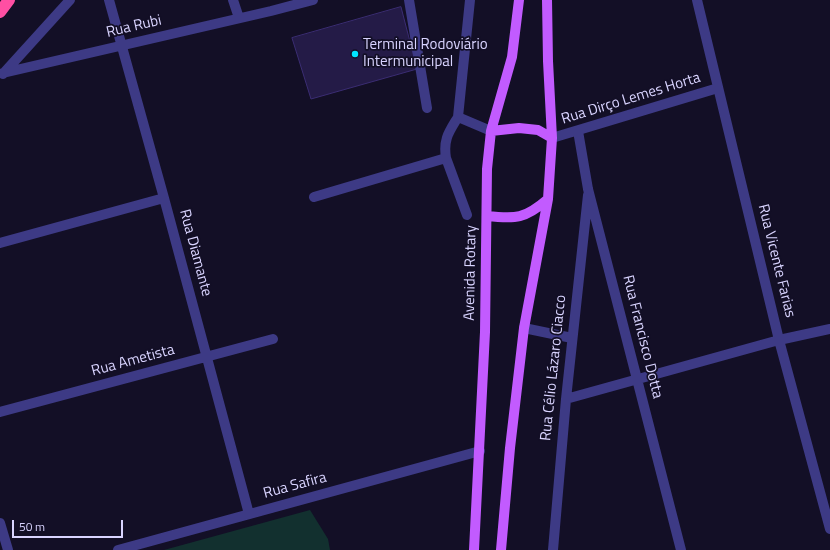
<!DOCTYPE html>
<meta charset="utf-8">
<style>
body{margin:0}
#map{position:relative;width:830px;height:550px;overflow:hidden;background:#130f26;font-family:"Titillium Web",sans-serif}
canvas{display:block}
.scale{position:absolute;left:12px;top:520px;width:111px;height:18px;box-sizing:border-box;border:2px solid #d9d4ff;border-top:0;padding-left:5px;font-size:12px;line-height:14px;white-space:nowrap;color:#d9d4ff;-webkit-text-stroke:3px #130f26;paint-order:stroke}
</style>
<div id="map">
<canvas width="830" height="550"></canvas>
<div class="scale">50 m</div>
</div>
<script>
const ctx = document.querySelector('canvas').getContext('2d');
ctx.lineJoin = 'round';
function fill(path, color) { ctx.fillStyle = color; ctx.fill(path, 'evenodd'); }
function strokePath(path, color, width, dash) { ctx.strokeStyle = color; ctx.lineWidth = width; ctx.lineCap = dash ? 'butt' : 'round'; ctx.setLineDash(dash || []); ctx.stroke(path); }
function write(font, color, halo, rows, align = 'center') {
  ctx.font = font + ' "Titillium Web",sans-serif'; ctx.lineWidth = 3.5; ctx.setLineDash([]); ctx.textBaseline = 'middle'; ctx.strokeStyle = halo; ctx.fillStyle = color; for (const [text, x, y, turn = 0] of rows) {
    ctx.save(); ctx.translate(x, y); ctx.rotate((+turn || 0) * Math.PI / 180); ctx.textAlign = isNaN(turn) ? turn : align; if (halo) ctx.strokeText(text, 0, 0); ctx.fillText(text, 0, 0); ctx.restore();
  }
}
fill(new Path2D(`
 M310,510L328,539L330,550H164Z`), '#12302f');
const building = new Path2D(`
 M401,7L417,69L311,99L292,38Z`);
fill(building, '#241b47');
strokePath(building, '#3b2d73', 1);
strokePath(new Path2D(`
 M109,0L164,198L249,514
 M233,0L239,18
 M409,0L427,108
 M470,0L458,117L491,131
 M697,0L779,340L830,529
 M3,73L271,11L313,0
 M3,74L70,0
 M458,117C449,132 443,139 446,158L467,215
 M578,131L588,189L681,550
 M552,138L718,88
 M314,197L446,158
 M0,243L164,198
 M524,328L572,338
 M566,399L779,340L830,329
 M0,412L273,339
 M0,523L8,550
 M118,550L480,451
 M553,550L566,399L588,195`), '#3d3a85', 10);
strokePath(new Path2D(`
 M491,131L519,128L538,130L552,138
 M487,216C516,219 525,219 548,199
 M474,550L485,332L487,169L491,131L512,57L519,0
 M501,550L510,448L524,328L548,199L552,138L548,61L547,0`), '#c25bff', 10);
strokePath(new Path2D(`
 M0,12L9,0`), '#ff4fa3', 12);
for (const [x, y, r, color] of [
 [355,54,4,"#00e5ff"]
]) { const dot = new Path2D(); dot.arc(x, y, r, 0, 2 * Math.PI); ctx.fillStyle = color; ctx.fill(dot); strokePath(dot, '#130f26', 1.5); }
write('15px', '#d9d4ff', '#130f26', [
 ["Rua Rubi",134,27,-13],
 ["Rua Dirço Lemes Horta",631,99,-17],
 ["Rua Diamante",195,253,75],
 ["Rua Vicente Farias",776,261,76],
 ["Avenida Rotary",471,273,-89],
 ["Rua Francisco Dotta",642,337,76],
 ["Rua Ametista",133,361,-15],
 ["Rua Célio Lázaro Ciacco",554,368,-84],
 ["Rua Safira",295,486,-15]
]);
write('15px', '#d9d4ff', '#130f26', [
 ["Terminal Rodoviário",363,45],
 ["Intermunicipal",363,62]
], 'left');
</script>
